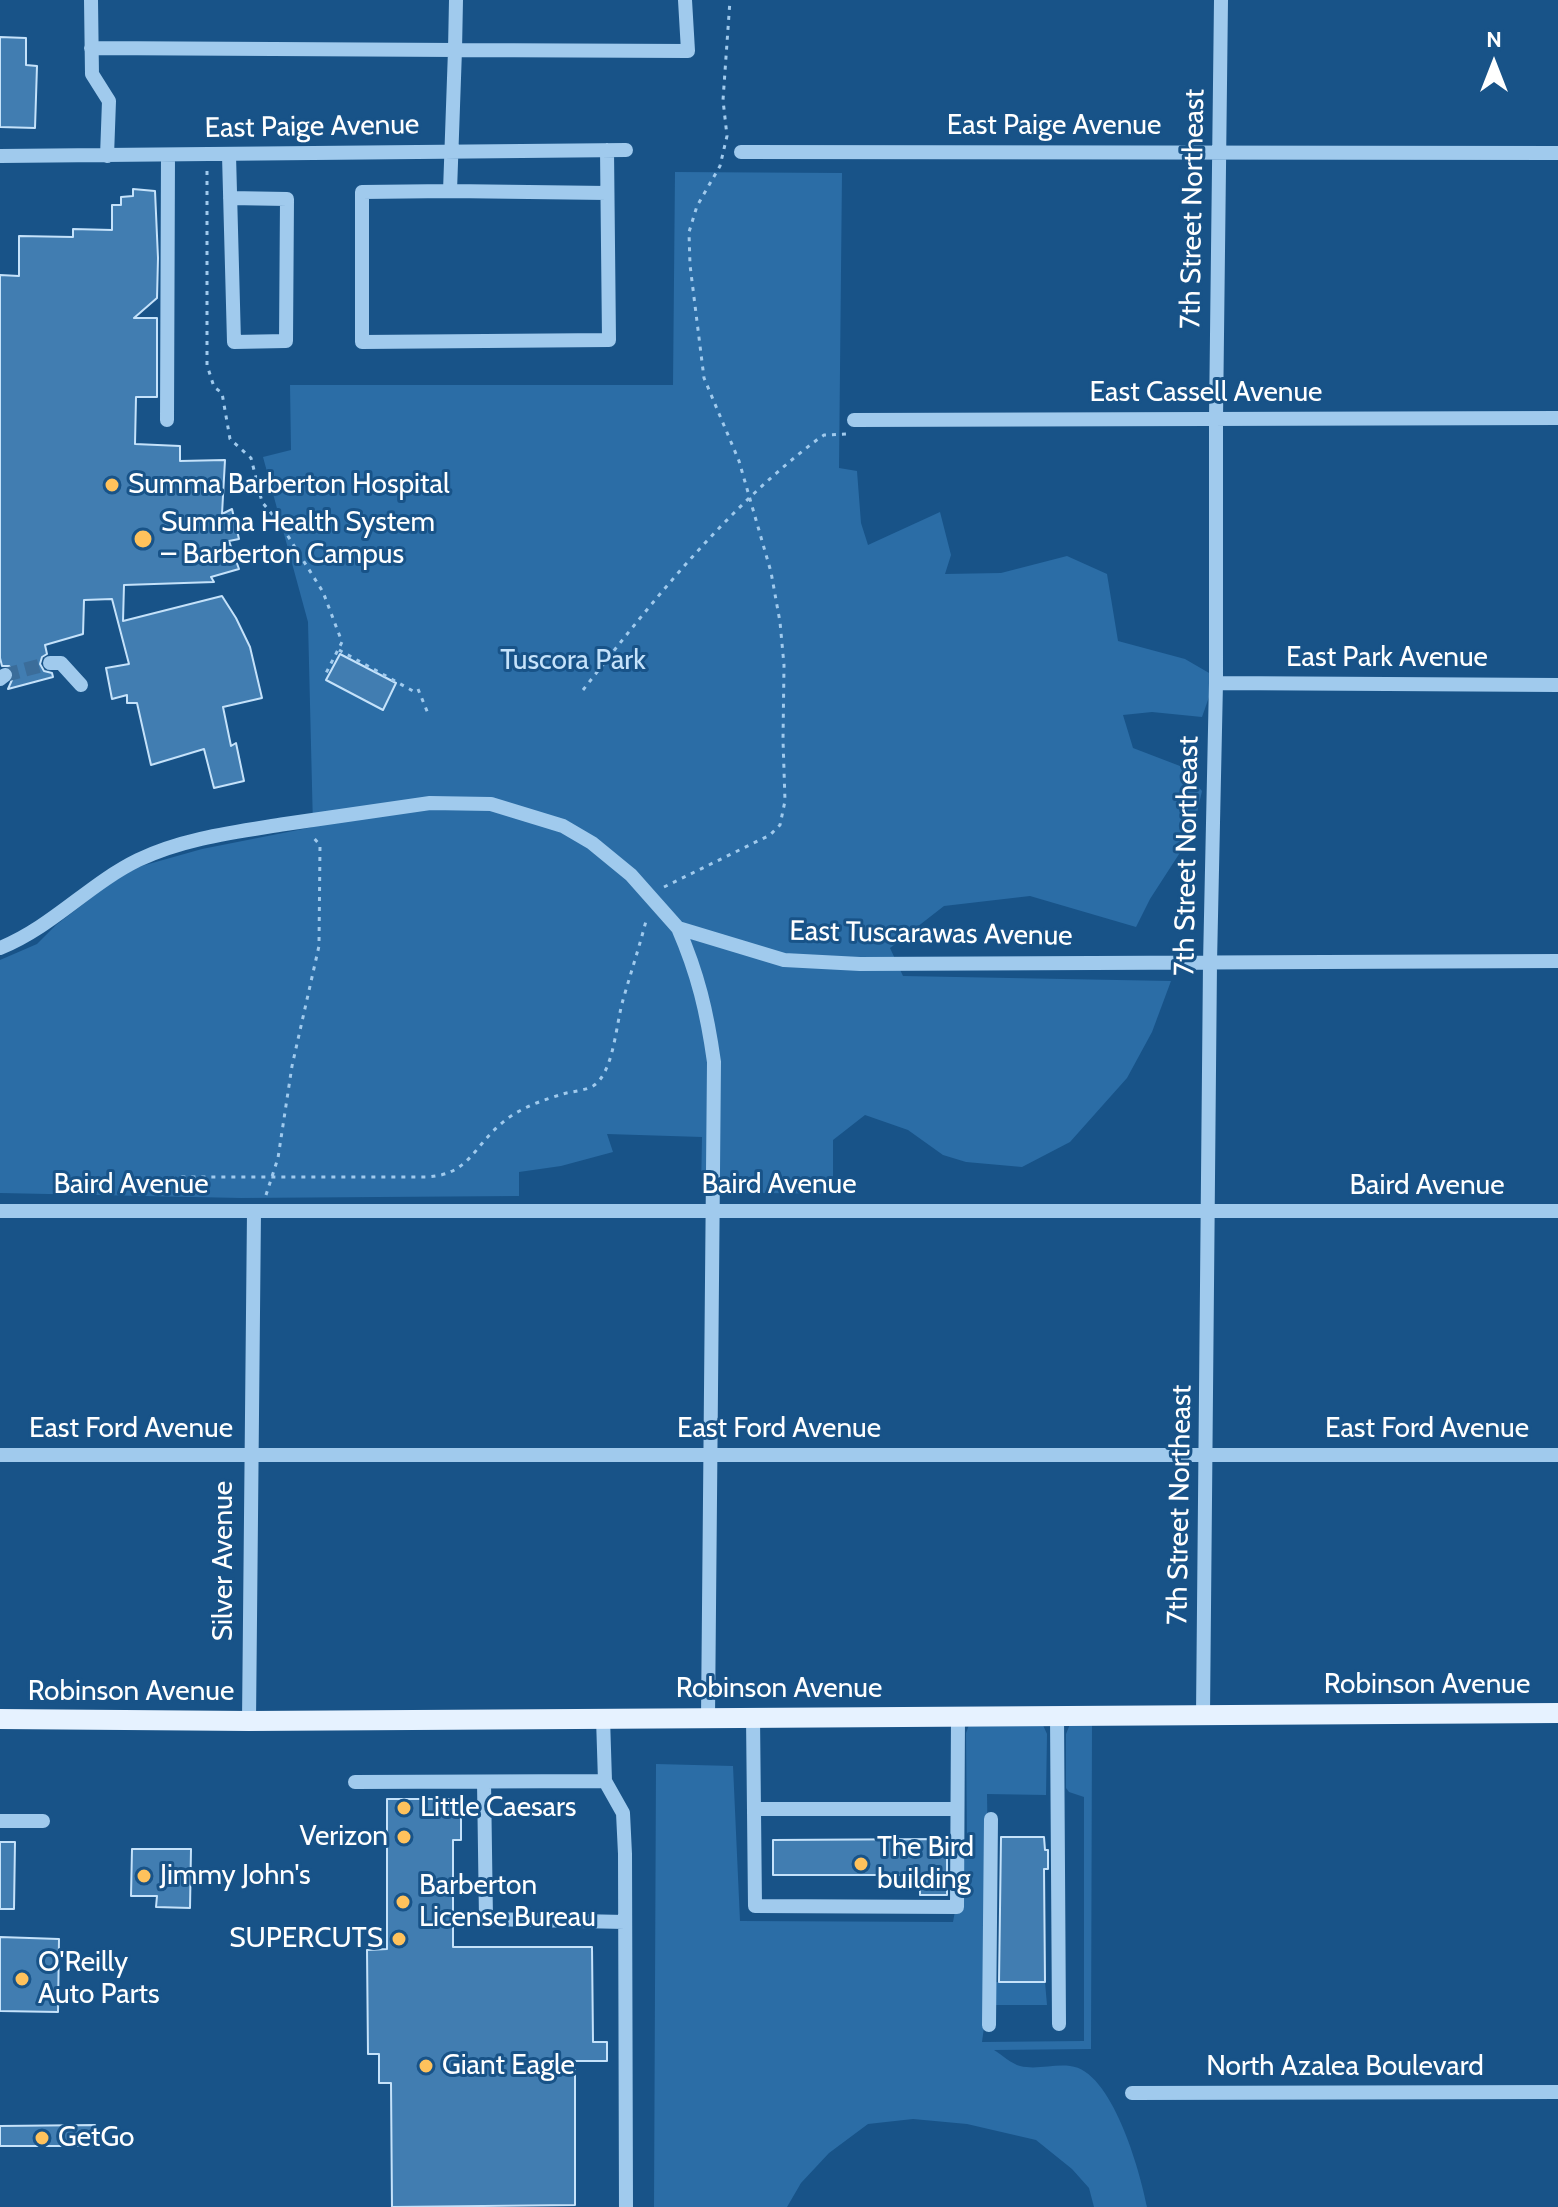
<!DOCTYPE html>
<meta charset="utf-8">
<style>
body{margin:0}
#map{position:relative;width:1558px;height:2207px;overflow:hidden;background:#185388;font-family:Cabin,sans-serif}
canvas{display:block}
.north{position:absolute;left:1454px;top:24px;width:80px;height:80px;-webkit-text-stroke:6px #185388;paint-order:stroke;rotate:0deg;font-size:22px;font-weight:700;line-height:32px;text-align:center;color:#fff}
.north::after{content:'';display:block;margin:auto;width:28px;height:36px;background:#fff;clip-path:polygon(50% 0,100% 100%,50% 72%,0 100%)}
</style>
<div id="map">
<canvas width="1558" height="2207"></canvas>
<div class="north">N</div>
</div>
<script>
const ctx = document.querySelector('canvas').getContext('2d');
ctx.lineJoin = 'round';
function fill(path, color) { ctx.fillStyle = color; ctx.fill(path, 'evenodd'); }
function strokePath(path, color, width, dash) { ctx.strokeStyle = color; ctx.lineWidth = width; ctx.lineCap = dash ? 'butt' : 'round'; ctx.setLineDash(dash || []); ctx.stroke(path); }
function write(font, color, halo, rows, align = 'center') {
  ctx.font = font + ' Cabin,sans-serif'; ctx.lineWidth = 6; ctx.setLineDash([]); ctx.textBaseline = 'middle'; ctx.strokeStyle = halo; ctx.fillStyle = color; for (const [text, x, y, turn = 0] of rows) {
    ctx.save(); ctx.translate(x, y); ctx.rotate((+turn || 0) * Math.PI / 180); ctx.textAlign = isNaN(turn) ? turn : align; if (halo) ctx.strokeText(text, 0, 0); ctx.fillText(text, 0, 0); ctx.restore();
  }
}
fill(new Path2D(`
 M675,172L842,173L839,468L857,471L861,523L868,545L940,512L951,555L945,574L1001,573L1067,556L1107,574L1118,641L1185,659L1216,677L1202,717L1152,712L1123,715L1133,748L1180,766L1202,791L1192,834L1150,899L1136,927L1030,896L944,906L890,948L903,976L1171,981L1152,1032L1127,1078L1070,1142L1022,1167L966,1162L943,1155L908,1130L865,1115L833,1140V1194L701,1192L702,1137L607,1134L613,1152L561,1166L519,1172V1196L241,1198L0,1193V960L37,944L56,925L108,885L138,867L202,849L313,827L308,622L263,457L291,450L290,385H673Z
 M1070,1724L1092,1725L1091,2049L994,2050C1002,2055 1012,2064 1020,2066C1036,2070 1054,2064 1070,2066C1112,2070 1140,2171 1147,2207H1094L1089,2188L1072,2169L1036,2140L967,2124L913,2119L868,2124L829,2153L801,2183L787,2207H654L656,1764L733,1766L740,1921L953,1922L967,1845L966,1733L969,1725H1043L1047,1734L1046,1795L987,1794L990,1983L982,2042L1084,2041V1797L1069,1792L1066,1788V1734Z
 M995,1982H1045L1047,2005H995Z`), '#2b6da6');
const building = new Path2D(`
 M0,37L26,38V65L37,66L35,128L0,127Z
 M133,189L155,191L158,258L157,298L134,318H157V397H136L135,444L180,446V461L225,460L222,514L232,509L239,539L229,541L239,569L211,577L214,582L124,585L123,621L222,596L236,618L250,647L262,698L223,707L231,746L236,743L244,781L214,788L204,749L151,765L137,703H127V695L112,699L106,668L129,664L112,599L84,600L83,634L45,645L47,654L42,657L40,664L44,671L52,673L53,677L8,689L15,673L9,666H2L0,658V275L19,276V236L73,237V229L112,230V205H121V197L133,196Z
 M340,654L396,683L383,710L326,680Z
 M387,1799H461V1840H453V1947H592L593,2042H607V2061H575V2205L392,2207L391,2083H379V2054H368L367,1950L387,1949Z
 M1001,1837H1044L1045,1850H1048V1869H1044L1045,1982H999Z
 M944,1839V1854H947V1895H920V1875H773V1840Z
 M0,1842H15L14,1909H0Z
 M132,1849H191L190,1908L156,1907L157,1896H131Z
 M0,1937L59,1939L58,2012L0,2011Z
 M95,2125L96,2146H0V2126Z`);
fill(building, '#417db1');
strokePath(building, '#c5e2fa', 2);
strokePath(new Path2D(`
 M5,675L50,663`), '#3b6d9a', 14, [14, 7]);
strokePath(new Path2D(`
 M207,171V365L214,387L222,393L230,439L251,458L262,502L281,525L323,592L342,642L324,677
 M339,650L413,691L418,689L429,716
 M583,690C654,599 726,509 818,439L824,435L847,434
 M664,887L770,835L780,825L785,801L783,740L784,665L780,622L771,572L739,461L704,378L690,265L689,232L697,206L720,166L727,136L723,100L730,0
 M161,1195L163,1187L176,1177H426C469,1175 472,1148 502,1123C519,1108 543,1100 563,1094C573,1091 584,1091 593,1086C614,1073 616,1023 623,1000C631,972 640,945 647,917
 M266,1195L278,1158L292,1066L319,946L320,845L312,836`), '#a0caed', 3, [4, 6]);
strokePath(new Path2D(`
 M91,0L92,74L109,101L107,156
 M91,48L455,50L456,0
 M607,150L609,340L362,342V192L450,191L455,50L688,51L685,0
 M741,152L1558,153
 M229,155L234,342L286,341L287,199L230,198
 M0,156L626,150
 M450,191L607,193
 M167,420L168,155
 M854,420L1558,418
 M50,663H61L81,685
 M0,679L5,675
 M1216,683L1558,685
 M678,928C698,974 707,1012 714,1062L708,1717
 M0,948C52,927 89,884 138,860C184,838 236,832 285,824C334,817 382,810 430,803L491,804L563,826L592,843L631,875L678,928L784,960L860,964L1558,961
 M0,1211H1558
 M0,1455H1558
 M1203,1714L1210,963L1216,683V419L1221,0
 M1057,1715L1059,2024
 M753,1717L755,1906L957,1907L958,1716
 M249,1721L254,1211
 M605,1781L623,1813L625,1854L626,2207
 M355,1782L605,1781L603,1718
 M484,1782L486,1919L625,1922
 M755,1809H957
 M0,1821H43
 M989,2025L991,1819
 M1132,2093L1558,2092`), '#a0caed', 14);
strokePath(new Path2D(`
 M0,1719L249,1721L1558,1713`), '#e6f2ff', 20);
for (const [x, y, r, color] of [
 [112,485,8,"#ffc25c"],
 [143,539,10,"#ffc25c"],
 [404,1808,8,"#ffc25c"],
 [404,1837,8,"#ffc25c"],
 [861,1864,8,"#ffc25c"],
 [144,1876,8,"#ffc25c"],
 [403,1902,8,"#ffc25c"],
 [399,1939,8,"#ffc25c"],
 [22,1979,8,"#ffc25c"],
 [426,2066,8,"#ffc25c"],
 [42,2138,8,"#ffc25c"]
]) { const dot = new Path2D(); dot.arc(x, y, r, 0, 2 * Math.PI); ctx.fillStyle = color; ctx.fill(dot); strokePath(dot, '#185388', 3); }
write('28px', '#fff', '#185388', [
 ["East Paige Avenue",1054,126],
 ["East Paige Avenue",312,127,-1],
 ["7th Street Northeast",1193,209,-89],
 ["East Cassell Avenue",1206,393],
 ["East Park Avenue",1387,658],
 ["7th Street Northeast",1187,856,-89],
 ["East Tuscarawas Avenue",931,934,1],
 ["Baird Avenue",131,1185],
 ["Baird Avenue",779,1185],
 ["Baird Avenue",1427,1186],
 ["East Ford Avenue",131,1429],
 ["East Ford Avenue",779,1429],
 ["East Ford Avenue",1427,1429],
 ["7th Street Northeast",1180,1505,-89],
 ["Silver Avenue",224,1561,-90],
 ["Robinson Avenue",1427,1685],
 ["Robinson Avenue",779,1689],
 ["Robinson Avenue",131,1692],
 ["North Azalea Boulevard",1345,2067]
]);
write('28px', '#fff', '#185388', [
 ["Summa Barberton Hospital",128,485],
 ["Summa Health System",161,523],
 ["– Barberton Campus",161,555],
 ["Little Caesars",420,1808],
 ["Verizon",388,1837,"right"],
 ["The Bird",877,1848],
 ["building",877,1880],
 ["Jimmy John's",160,1876],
 ["Barberton",419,1886],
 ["License Bureau",419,1918],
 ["SUPERCUTS",383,1939,"right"],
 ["O'Reilly",38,1963],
 ["Auto Parts",38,1995],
 ["Giant Eagle",442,2066],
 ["GetGo",58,2138]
], 'left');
write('28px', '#c5e2fa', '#185388', [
 ["Tuscora Park",573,661]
]);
</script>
